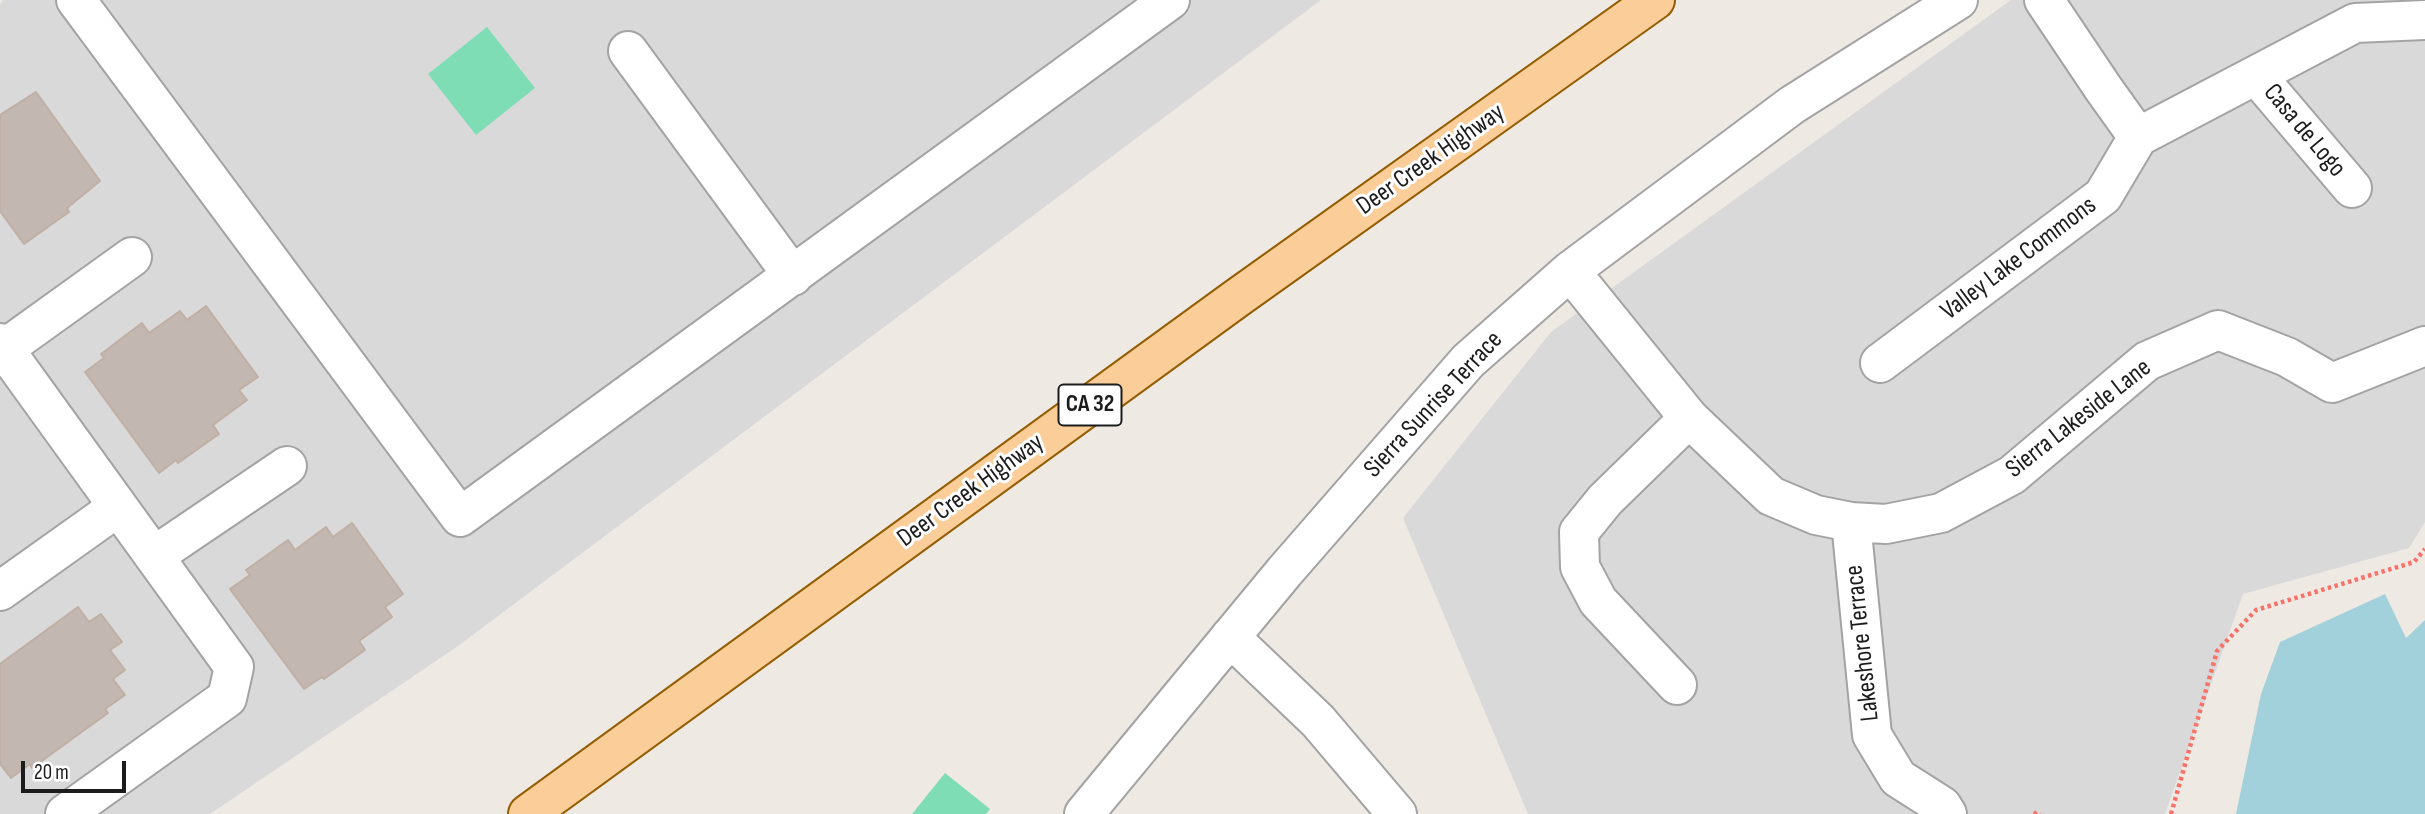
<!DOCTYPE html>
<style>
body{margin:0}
#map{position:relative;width:2425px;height:814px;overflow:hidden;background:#eee9e2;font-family:"Sofia Sans Condensed",sans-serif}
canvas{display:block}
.scale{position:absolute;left:21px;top:761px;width:105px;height:32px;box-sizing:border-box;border:4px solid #1c1c1c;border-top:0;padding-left:9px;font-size:21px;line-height:24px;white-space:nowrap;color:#1c1c1c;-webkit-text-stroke:5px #fff;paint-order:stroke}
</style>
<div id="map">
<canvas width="2425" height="814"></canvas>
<div class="scale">20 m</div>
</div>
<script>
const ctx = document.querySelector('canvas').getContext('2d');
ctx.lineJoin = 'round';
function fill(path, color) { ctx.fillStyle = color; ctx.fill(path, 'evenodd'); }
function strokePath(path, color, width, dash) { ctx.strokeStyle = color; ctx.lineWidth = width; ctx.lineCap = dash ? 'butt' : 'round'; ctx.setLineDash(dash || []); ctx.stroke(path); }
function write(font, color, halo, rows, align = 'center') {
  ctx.font = font + ' "Sofia Sans Condensed",sans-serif'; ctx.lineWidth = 6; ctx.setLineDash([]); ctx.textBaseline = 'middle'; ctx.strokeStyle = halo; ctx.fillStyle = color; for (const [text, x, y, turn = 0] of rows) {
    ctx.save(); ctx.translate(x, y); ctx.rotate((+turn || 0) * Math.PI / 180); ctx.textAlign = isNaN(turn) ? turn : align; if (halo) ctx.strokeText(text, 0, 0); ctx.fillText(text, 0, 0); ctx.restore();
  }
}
fill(new Path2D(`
 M3,0H1321L458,646L210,814H0V5Z
 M2011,0H2425V522L2409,548L2243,594L2165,814H1528L1403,518L1551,332Z`), '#dad9d9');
fill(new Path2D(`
 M487,27L535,88L476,135L428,74Z
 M945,773L990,809L986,814H912Z`), '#7fddb5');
fill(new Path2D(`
 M2385,594L2406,638L2425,620V814H2236L2261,694L2280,642Z`), '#a2d1db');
const building = new Path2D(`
 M36,92L100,181L67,208L69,212L24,244L0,211V115Z
 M206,306L258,377L239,390L247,400L213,425L219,434L178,463L176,460L159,473L85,372L104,358L101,354L142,323L149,333L180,311L187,320Z
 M352,523L403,594L385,607L392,617L359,641L365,650L324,679L322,677L304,689L230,589L250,575L246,570L288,540L295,550L326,527L333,537Z
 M78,607L89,622L101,614L122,642L110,650L125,670L113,679L125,695L105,709L108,713L32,768L30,764L11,778L0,764V664Z`);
fill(building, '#c2b8b1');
strokePath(building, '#bfafa4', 2);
const minor = new Path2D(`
 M76,0L460,517L1170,0
 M2044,0L2103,88L2138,137
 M628,51L793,276
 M2256,75L2352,188
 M2138,137L2355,23L2425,20
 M1570,271L1689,418L1771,496L1816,515L1851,522L1886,524L1941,513L2012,475L2147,361L2218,330L2287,357L2332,383L2425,346
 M0,343L234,667L227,698L65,814
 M4,349L132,257
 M1880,363L2103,196L2138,137
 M1851,522L1872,735L1898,778L1942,806L1947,814
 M154,556L287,466
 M0,591L118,507
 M1230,637L1318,721L1397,814
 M1677,685L1598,601L1580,567L1579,532L1605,500L1689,418
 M1084,814L1285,571L1468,361L1570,271L1792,105L1958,0`);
const major = new Path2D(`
 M528,814L1237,298L1655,0`);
strokePath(minor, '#a3a3a3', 42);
strokePath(major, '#935d01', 42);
strokePath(new Path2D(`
 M2034,814L2037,812L2040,814
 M2171,814L2217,651L2256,610L2414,562L2425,549`), '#f97168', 4.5, [3.5, 3.5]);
strokePath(minor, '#fff', 38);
strokePath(major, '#fbcd99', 38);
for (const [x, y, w] of [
 [1090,405,63]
]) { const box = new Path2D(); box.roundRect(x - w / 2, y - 20.5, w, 41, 5); ctx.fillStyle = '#fff'; ctx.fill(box); strokePath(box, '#1c1c1c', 2); }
write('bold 24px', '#1c1c1c', null, [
 ["CA 32",1090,405]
]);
write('26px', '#1c1c1c', '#fff', [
 ["Casa de Logo",2304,131,50],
 ["Deer Creek Highway",1431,160,-35],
 ["Valley Lake Commons",2019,259,-37],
 ["Sierra Sunrise Terrace",1434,405,-47],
 ["Sierra Lakeside Lane",2079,419,-38],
 ["Deer Creek Highway",971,491,-36],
 ["Lakeshore Terrace",1863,643,-96]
]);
</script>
